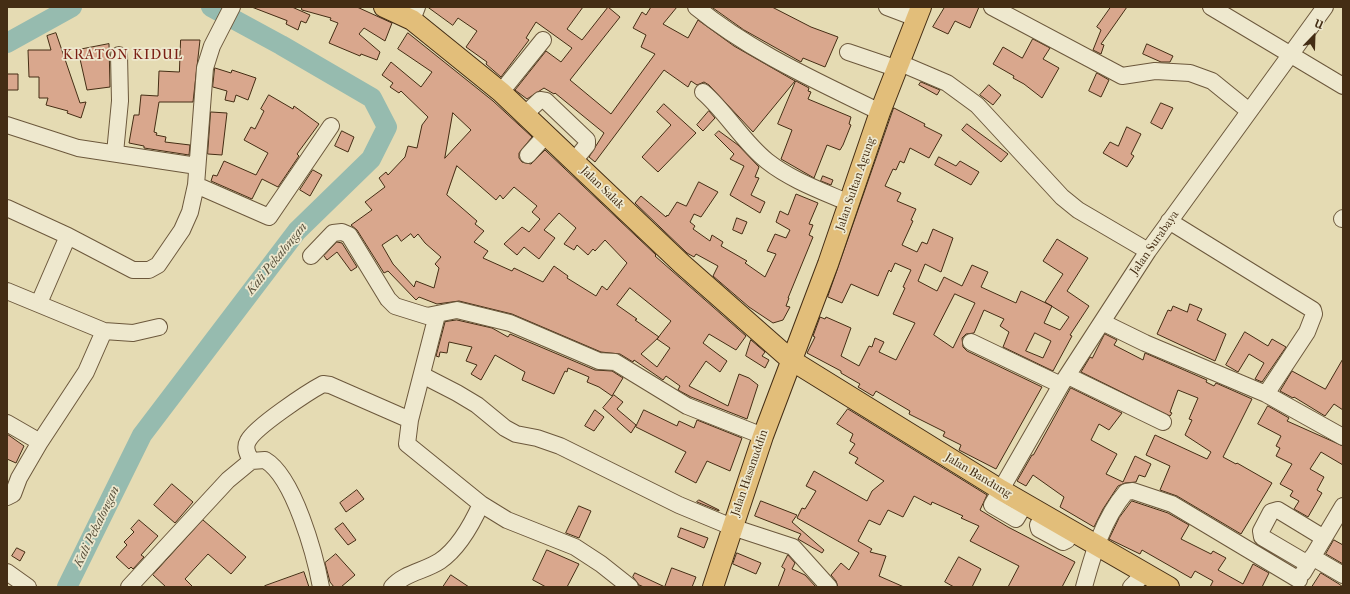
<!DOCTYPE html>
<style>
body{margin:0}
#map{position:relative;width:1350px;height:594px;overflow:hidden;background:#e5dbb3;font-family:"IM FELL French Canon",serif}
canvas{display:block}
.frame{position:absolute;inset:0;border:8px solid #442d14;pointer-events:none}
.north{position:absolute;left:1294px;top:16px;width:40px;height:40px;-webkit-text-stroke:3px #eee8ce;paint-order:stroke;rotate:23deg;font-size:11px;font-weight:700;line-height:16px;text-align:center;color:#442d14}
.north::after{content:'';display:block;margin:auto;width:14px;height:18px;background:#442d14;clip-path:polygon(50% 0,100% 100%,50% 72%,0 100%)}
</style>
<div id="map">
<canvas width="1350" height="594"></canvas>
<div class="frame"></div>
<div class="north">U</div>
</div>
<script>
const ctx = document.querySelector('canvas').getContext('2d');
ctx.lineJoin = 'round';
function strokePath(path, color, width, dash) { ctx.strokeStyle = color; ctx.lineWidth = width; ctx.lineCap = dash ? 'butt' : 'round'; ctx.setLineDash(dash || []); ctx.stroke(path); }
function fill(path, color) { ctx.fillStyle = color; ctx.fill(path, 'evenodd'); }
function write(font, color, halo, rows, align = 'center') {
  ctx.font = font + ' "IM FELL French Canon",serif'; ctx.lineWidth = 3.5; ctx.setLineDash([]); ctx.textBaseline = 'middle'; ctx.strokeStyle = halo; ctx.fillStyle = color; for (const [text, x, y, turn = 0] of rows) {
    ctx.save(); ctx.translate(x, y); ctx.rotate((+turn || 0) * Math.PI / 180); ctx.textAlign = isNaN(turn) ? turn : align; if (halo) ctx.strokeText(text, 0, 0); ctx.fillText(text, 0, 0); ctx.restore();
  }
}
strokePath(new Path2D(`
 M7,43L72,7
 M67,587L142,435L297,231L371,159L387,127L372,98L281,45L211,7`), '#96bbaf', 20);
const building = new Path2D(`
 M252,7H292L310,15L306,23L301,21L298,30L286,24L287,21Z
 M302,7H357L392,23L385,41L364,28L359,34L380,52L377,60L361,54L360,56L329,43L338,23L330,20L331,18L302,10Z
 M428,7H583L567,29L582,40L608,7L620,17L570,80L611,114L655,54L641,47L646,35L633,28L642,12L646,15L651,7H677L663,24L688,38L698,20L734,46L795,81L753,132L709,85L704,82L697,85L691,81L688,87L664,70L595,162L589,157L604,133L555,93L554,94L544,88L527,99L515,90L546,51L561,62L572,48L536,22L526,38L529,40L501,77L486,64L487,62L466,47L477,31L458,18L453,25Z
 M712,7H772L811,27L838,37L825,67L803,58L801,62L744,30Z
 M945,7H979L970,28L955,21L948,34L933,27Z
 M1111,7H1127L1101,44L1104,45L1101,54L1093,50L1101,30L1097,27Z
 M56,33L80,103L86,102L81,118L67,113L68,111L46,105L48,98H39V77H29L28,50H51L47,36Z
 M408,33L493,101L532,137L519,153V158L522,162L531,164L545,150L656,255L655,256L746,336L736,350L709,334L703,343L727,361L720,372L706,361L689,386L728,406L739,374L749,378L758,385L747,419L691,397L678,390L680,386L666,376L663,380L634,360L633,362L620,354L601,352L512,314L459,301L437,304L419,297L416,300L388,271L384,273L357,230L351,225L372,210L365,202L385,187L379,178L386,172L388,175L405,157L408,146L417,148L422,125L428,117L401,91L399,93L390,87L393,83L382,75L391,62L421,87L432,72L398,49ZM453,113L471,130L445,158ZM457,166L496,200L500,195L503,199L514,187L537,206L532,212L540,219L529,232L522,227L504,244L517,255L524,247L539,259L555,238L544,230L559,213L576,228L564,244L574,250L577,245L588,255L593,249L595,251L605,240L627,263L607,290L602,286L596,296L567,278L568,276L554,266L543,282L514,268L512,271L483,258L488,251L474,242L484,231L475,224L477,221L447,195ZM411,234L414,238L418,234L425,243L441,257L435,264L439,268L434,288L416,281L414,287L393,264L382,245L397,235L401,241ZM630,288L671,321L657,339L670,348L657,367L641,354L659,337L635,320L637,319L617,305Z
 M1033,39L1050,48L1043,59L1059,68L1042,98L1024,84L1013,78L1014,76L993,64L1003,47L1022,58Z
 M181,40H200L193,102H159L154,132L157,133L156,135L166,137L165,142L190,145L189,155L144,148V146L129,143L134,115H139L141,95L158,96L159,71L179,72Z
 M109,44L110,87L87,90L78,50Z
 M1147,44L1173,56L1170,62H1161L1143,54Z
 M215,68L231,73L232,70L256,78L248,100L236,95L234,102L225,100L227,91L213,87Z
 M1097,73L1109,80L1101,97L1089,91Z
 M7,74H18V90H7Z
 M796,81L809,88L808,91L811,92L808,99L851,117L849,124L851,125L843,145L840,150L827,145L814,178L781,159L792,130L778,124Z
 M921,82L940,90L937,95L919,85Z
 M989,85L1001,95L993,105L980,95Z
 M269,95L293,109L294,106L319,124L297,154L299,156L278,187L262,179L252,199L211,181L213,175L217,176L224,161L256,175L268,153L244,140L251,127L255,129L264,111L261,109Z
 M1161,103L1173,108L1162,129L1151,123Z
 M664,104L696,133L658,172L642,157L671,125L657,112Z
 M894,108L925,124L924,126L942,135L929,158L910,148L904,163L900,161L896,170L893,169L885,186L901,193L897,201L916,209L911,220L913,221L902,245L917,252L922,242L927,244L933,229L953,238L941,272L925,264L918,281L937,291L944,277L962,286L972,265L988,272L981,287L1016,303L1021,291L1052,306L1044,323L1060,330L1069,317L1045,302L1063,274L1043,261L1057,239L1088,258L1067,291L1089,306L1070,335L1072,336L1053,371L1003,347L1009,332L1000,326L1004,319L984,310L974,333L966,334L962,338L963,347L967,351L1042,387L996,469L959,450L961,445L943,436L945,432L909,414L910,411L876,391L873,396L858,387L860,384L841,373V371L807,353L815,337L813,336L820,317L825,319L826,317L851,328L841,356L859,366L869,346L872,347L875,338L884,342L879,352L896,360L915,323L893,314L905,288L903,287L911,270L895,263L891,272L889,270L878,296L851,284L842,303L828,297ZM955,294L975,303L953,348L934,335ZM1035,333L1051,341L1043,358L1026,351Z
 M709,111L715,118L703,131L697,125Z
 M211,112L227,113L222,155L208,154Z
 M967,124L1008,154L1001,162L962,130Z
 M1127,127L1141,134L1131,154L1134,156L1127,167L1103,153L1110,142L1118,146Z
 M342,131L354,137L348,152L335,146Z
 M719,131L738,145L759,167L755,177L759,178L751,195L765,202L760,213L730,195L744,166L730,159L734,154L715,135Z
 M939,157L956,166L960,161L979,172L971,185L935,165Z
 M313,170L322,175L310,196L300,190Z
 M823,176L833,180L831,185L821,181Z
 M699,182L718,192L701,217L694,214L690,222L695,226L693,229L710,241L712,235L723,242L721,246L747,261L745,263L765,277L776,254L767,251L775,234L786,238L790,230L776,222L780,211L788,215L796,194L818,203L809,224L813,225L809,235L813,237L788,298H789L786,306L790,307L783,320L773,323L749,307L713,276L718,266L696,254L694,257L687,253L635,203L641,196L666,217L667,215L668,216L677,202L686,206Z
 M737,218L747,222L742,234L733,230Z
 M337,242L342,243L357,267L351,271L337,252L327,260L324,256Z
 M1190,304L1202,309L1197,320L1226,334L1215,361L1157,334L1168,310L1171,311L1173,306L1187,312Z
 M457,320L492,328L508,337L510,334L595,370L612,371L623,378L612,396L599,387L587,382L589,377L568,368L567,372L565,371L554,394L522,380L525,372L495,355L481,380L471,374L477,365L466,361L472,347L449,342L447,353L440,352L439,357L436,356L445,322Z
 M1245,332L1268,346L1272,339L1286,347L1262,382L1255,379L1264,363L1249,354L1238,372L1226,365Z
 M1105,334L1117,340L1114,345L1143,360L1145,353L1207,380L1206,382L1214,386L1216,383L1252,399L1223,457L1236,464L1237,463L1272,483L1241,534L1177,496L1160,490L1170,466L1146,455L1155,435L1207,459L1211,452L1185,435L1192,420L1189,419L1198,398L1178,390L1170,412L1172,413L1170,416L1081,372L1090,357L1092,358Z
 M751,340L765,352L762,356L769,360L765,368L746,356Z
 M1343,359V410L1334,404L1325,416L1294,397L1293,398L1280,391L1292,371L1325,389Z
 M1071,388L1122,413L1109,430L1099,424L1091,440L1117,454L1106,474L1123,482L1135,456L1151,464L1145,477L1139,475L1136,482L1125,483L1118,486L1103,509L1094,527L1060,507L1064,497L1033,475L1026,486L1017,481L1032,455H1033Z
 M614,395L623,402L617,409L636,425L631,433L603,408Z
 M1268,406L1289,418L1287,421L1343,446V465L1321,452L1310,469L1324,477L1317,490L1322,493L1308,517L1294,509L1299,501L1290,496L1293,491L1280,484L1292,464L1276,456L1280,448L1276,446L1281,436L1258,424Z
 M848,409L987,495L980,510L1008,527L1075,562L1062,587H1008L1019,566L970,541L979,526L961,518L963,516L932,502L931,505L914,496L903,517L888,510L880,525L869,520L858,541L872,549L870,552L886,556L879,576L904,587H838L836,581L831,575L841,563L849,570L859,553L797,518L802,508L805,509L816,491L806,486L814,471L867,501L872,491L884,481L855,463L858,458L849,453L855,444L850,441L853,434L837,424Z
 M595,410L604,417L594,431L585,426Z
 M644,410L677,426L679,421L694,428L697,420L742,438L730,471L707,461L696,483L675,472L686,452L636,427Z
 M7,434L24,446L16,463L7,459Z
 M172,484L193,502L175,523L154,505Z
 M357,490L364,499L346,512L340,503Z
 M699,500L719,510V511L697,502Z
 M761,501L797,515L792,522L824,550L822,553L798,539L801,534L755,516Z
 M1132,501L1168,513L1189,525L1181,539L1211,554L1213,551L1226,558L1218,570L1243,584L1253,564L1269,573L1262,587H1210L1213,581L1195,571L1191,578L1142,550L1140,554L1109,539L1119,518Z
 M579,506L591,511L579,538L566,533Z
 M139,520L158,536L141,555L144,557L133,569L131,567L129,569L116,557L127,545L124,542L134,532L131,529Z
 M203,520L246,557L231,574L208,554L185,579L193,587H166L153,575Z
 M343,523L356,540L348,545L335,529Z
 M681,528L708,538L704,548L678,537Z
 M1334,540L1343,545V564L1326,554Z
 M17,548L25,552L20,561L12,556Z
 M547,550L579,564L567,587H546L533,580Z
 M737,553L761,563L756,574L733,564Z
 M336,554L355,575L341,587H334L330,582L325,563Z
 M788,555L795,563L792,569L805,575L816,587H778L785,569L782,567Z
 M959,557L981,569L972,587H954L945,582Z
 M672,568L696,577L692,587H665Z
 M304,572L309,587H266L265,586Z
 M635,573L665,587H644L639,585L633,577Z
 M1321,573L1339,584L1343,587H1312Z
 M451,575L469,587H443Z`);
fill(building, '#d9a78d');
strokePath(building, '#442d14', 1);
const minor = new Path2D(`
 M696,7C751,52 817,81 880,112
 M887,7L916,18
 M992,7L1122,76L1155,71L1190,73L1212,81L1249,111
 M1211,7L1343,86
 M412,20L417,7
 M848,52L898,69
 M900,63L947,83L977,105L1062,197L1078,210L1148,251
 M501,92L543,40
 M703,92C727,113 743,142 767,161C791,180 822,191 849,203
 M525,114L540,100L546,101L587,140V145L574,161
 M7,125L78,148L197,166
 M115,153L120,101L119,55
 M528,155L546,135
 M196,185L269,217L331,126
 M7,208L68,236L133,270H149L158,265L182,230L190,212L196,185L205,68L212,46L232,7
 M1342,219L1343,218
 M1169,221L1313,310L1314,314L1307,332L1266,394
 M311,256L333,233L342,232L349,235L388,299L395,306L427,316L457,310L510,323L599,361L615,362L687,406L763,436
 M7,291L104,331L86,372L40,442L19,478L13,494L7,497
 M39,303L68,236
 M1102,322L1145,343L1266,394L1343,437
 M104,331L133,333L159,327
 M971,342L1061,385
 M422,375L457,393L477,405L505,428L516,434L537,438L560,446L679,505L732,527L793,547L829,587
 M1068,376L1163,422
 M7,423L40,442
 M251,461C248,454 244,448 248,441C255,427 308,392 323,384L330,385L410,420
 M481,504L507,520L575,547L601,564L630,587
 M1025,504L1016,519L992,505L1061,385L1148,251L1325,7
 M1044,515L1038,525L1039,529L1063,542L1067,540L1072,531
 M1312,557L1343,575
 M1308,564L1262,537L1261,531L1271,512L1278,510L1324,538
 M7,572L28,587
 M1303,573L1343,506
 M129,587L228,480L251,461L265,460C294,477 315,555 321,587
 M392,587C404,573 425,571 440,561C459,548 472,524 481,504L407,444L410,420L437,315
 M1084,587C1093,554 1103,519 1126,492L1133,491L1172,504L1299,580
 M1131,587L1145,573`);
const major = new Path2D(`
 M384,7L412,20L501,92L682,264L791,360L1001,490L1169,587
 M713,587L763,436L828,264L880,112L921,7`);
strokePath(minor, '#6c583c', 18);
strokePath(major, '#442d14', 22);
strokePath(minor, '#eee8ce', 16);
strokePath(major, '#e2be7a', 20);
write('12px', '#442d14', '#eee8ce', [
 ["Jalan Sultan Agung",856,184,-71],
 ["Jalan Salak",602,188,44],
 ["Jalan Surabaya",1155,243,-55],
 ["Jalan Hasanuddin",750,473,-71],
 ["Jalan Bandung",978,476,31]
]);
write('italic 13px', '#58503b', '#eee8ce', [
 ["Kali Pekalongan",277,259,-51],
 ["Kali Pekalongan",97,527,-64]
]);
ctx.letterSpacing = '1px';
write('14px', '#7a1f14', '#eee8ce', [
 ["KRATON KIDUL",123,56]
]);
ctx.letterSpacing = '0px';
</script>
